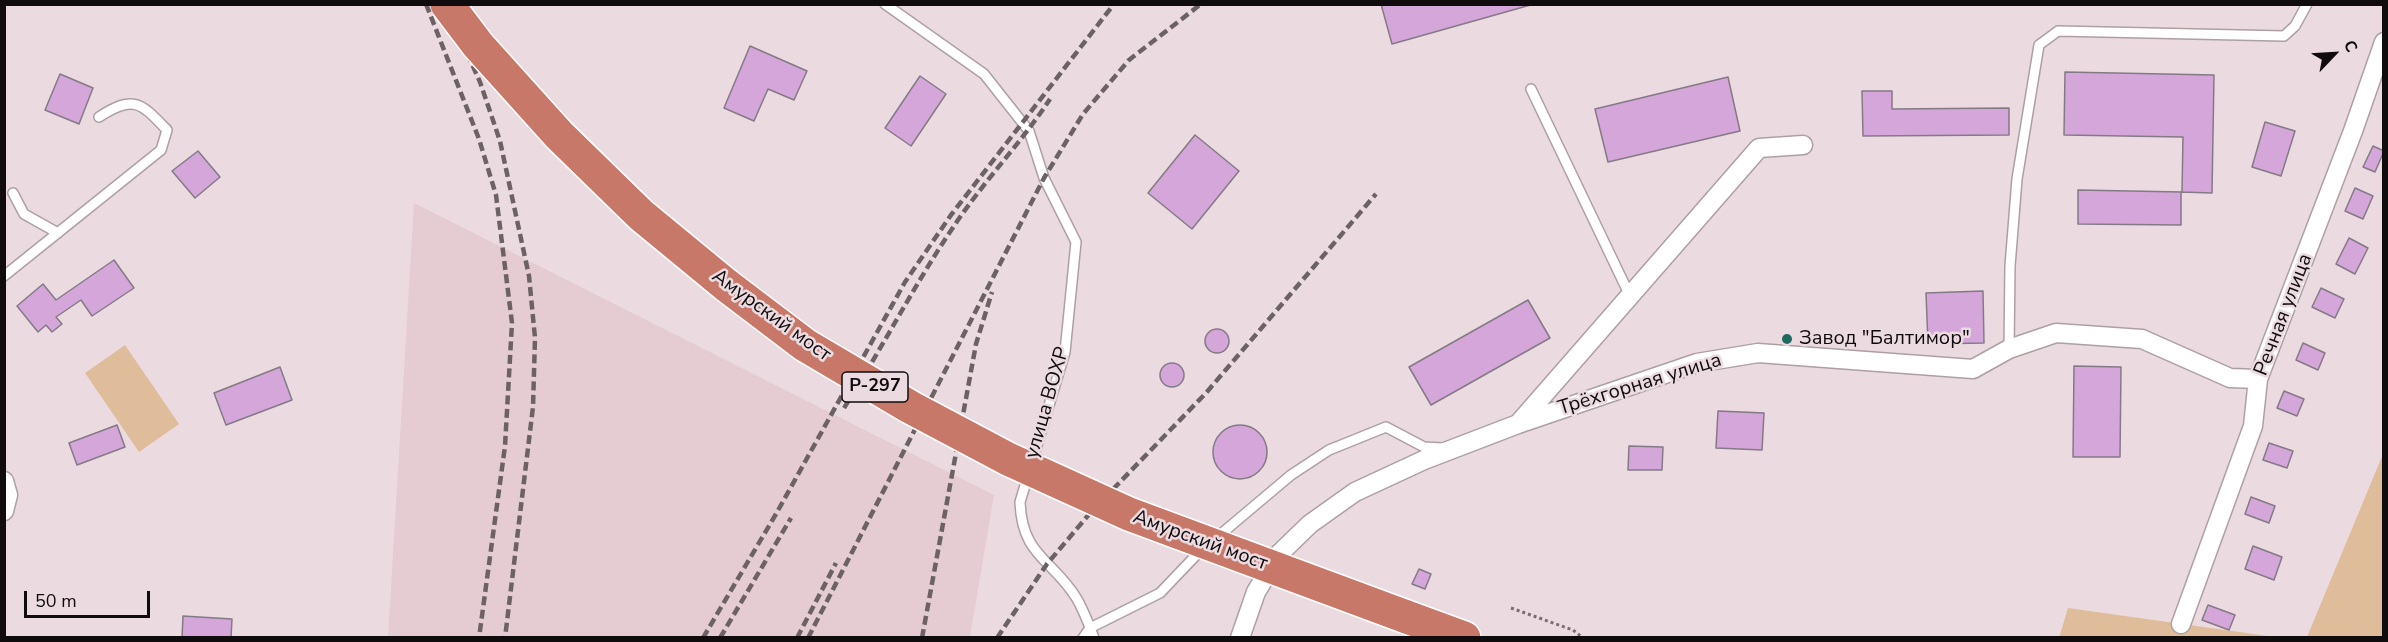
<!DOCTYPE html>
<meta charset="utf-8">
<style>
body{margin:0}
#map{position:relative;width:2388px;height:642px;overflow:hidden;background:#ebdbe0;font-family:"Nunito Sans",sans-serif}
canvas{display:block}
.frame{position:absolute;inset:0;border:6px solid #100b0d;pointer-events:none}
.north{position:absolute;left:2304px;top:24px;width:60px;height:60px;-webkit-text-stroke:4px #ebdbe0;paint-order:stroke;rotate:65deg;font-size:16px;font-weight:700;line-height:24px;text-align:center;color:#100b0d}
.north::after{content:'';display:block;margin:auto;width:21px;height:27px;background:#100b0d;clip-path:polygon(50% 0,100% 100%,50% 72%,0 100%)}
.scale{position:absolute;left:24px;top:591px;width:126px;height:27px;box-sizing:border-box;border:3px solid #100b0d;border-top:0;padding-left:8px;font-size:18px;line-height:21px;white-space:nowrap;color:#100b0d;-webkit-text-stroke:4px #ebdbe0;paint-order:stroke}
</style>
<div id="map">
<canvas width="2388" height="642"></canvas>
<div class="frame"></div>
<div class="north">С</div>
<div class="scale">50 m</div>
</div>
<script>
const ctx = document.querySelector('canvas').getContext('2d');
ctx.lineJoin = 'round';
function fill(path, color) { ctx.fillStyle = color; ctx.fill(path, 'evenodd'); }
function strokePath(path, color, width, dash) { ctx.strokeStyle = color; ctx.lineWidth = width; ctx.lineCap = dash ? 'butt' : 'round'; ctx.setLineDash(dash || []); ctx.stroke(path); }
function write(font, color, halo, rows, align = 'center') {
  ctx.font = font + ' "Nunito Sans",sans-serif'; ctx.lineWidth = 5; ctx.setLineDash([]); ctx.textBaseline = 'middle'; ctx.strokeStyle = halo; ctx.fillStyle = color; for (const [text, x, y, turn = 0] of rows) {
    ctx.save(); ctx.translate(x, y); ctx.rotate((+turn || 0) * Math.PI / 180); ctx.textAlign = isNaN(turn) ? turn : align; if (halo) ctx.strokeText(text, 0, 0); ctx.fillText(text, 0, 0); ctx.restore();
  }
}
fill(new Path2D(`
 M414,203L994,495L970,637H388Z`), '#e5ccd3');
fill(new Path2D(`
 M125,345L179,424L139,452L85,373Z
 M2383,454V637H2307Z
 M2068,608L2275,637L2059,638Z`), '#dfbd9b');
const building = new Path2D(`
 M1381,4H1534L1392,44Z
 M750,46L807,71L794,100L768,89L754,121L724,108Z
 M2065,72L2214,75L2212,193L2181,192V225L2078,224V190L2182,192L2183,137L2064,135Z
 M60,74L93,88L79,124L45,110Z
 M920,76L946,94L911,146L885,128Z
 M1728,77L1740,131L1608,162L1595,109Z
 M1862,91H1892V109L2009,108V135L1863,136Z
 M2265,122L2295,131L2281,176L2252,167Z
 M1195,135L1239,171L1192,229L1148,193Z
 M2373,146L2384,151L2375,172L2363,167Z
 M198,151L220,177L195,198L172,171Z
 M2355,188L2373,196L2363,219L2345,211Z
 M2349,238L2368,248L2355,274L2336,264Z
 M114,260L134,288L92,316L81,300L56,317L62,324L52,332L46,325L38,332L17,306L43,284L56,300Z
 M2321,288L2344,299L2335,318L2312,307Z
 M1983,291L1984,343L1928,344L1926,293Z
 M1528,300L1550,338L1431,405L1409,367Z
 M1205 341a12 12 0 1 1 24 0a12 12 0 1 1-24 0Z
 M2303,343L2325,353L2318,370L2296,360Z
 M1160 375a12 12 0 1 1 24 0a12 12 0 1 1-24 0Z
 M2074,366L2121,367L2120,457H2073Z
 M280,367L292,400L226,425L214,393Z
 M2284,391L2304,399L2297,416L2277,408Z
 M1718,411L1764,413L1762,450L1716,448Z
 M1213 452a27 27 0 1 1 54 0a27 27 0 1 1-54 0Z
 M117,425L125,447L77,465L69,443Z
 M2269,443L2293,451L2287,468L2263,460Z
 M1629,446L1663,447L1662,470H1628Z
 M2251,497L2275,506L2269,523L2245,514Z
 M2253,546L2282,557L2274,580L2245,569Z
 M1419,569L1431,574L1425,589L1412,584Z
 M2208,605L2235,615L2229,630L2202,620Z
 M183,616L232,619L231,638H182Z`);
fill(building, '#d4a6da');
strokePath(building, '#847a85', 1.5);
const lane = new Path2D(`
 M885,4L984,74L1029,131L1044,178L1076,242L1065,352L1020,502C1022,557 1053,559 1077,599C1084,611 1089,625 1094,638
 M1531,89L1630,296
 M13,193L24,214L58,233
 M4,276L161,150L167,130C141,103 134,94 99,117
 M2009,349L2010,266L2017,179L2039,45L2058,31L2284,36L2295,26L2307,4
 M1215,539L1291,475L1329,450L1386,427L1424,447L1443,448
 M1083,638L1090,628L1160,593L1202,549`);
const street = new Path2D(`
 M1519,423L1759,148L1803,145
 M4,481L8,495L4,511
 M2181,624L2253,426L2258,379L2353,131L2384,42
 M1240,638L1256,592L1279,554L1310,524L1355,492L1424,460L1518,424L1697,363L1758,353L1973,369L2009,349L2056,333L2142,339L2230,378L2258,379`);
const highway = new Path2D(`
 M1404,616L1464,638`);
strokePath(lane, '#ae9fa3', 12);
strokePath(street, '#ae9fa3', 21);
strokePath(highway, '#fff', 36);
strokePath(new Path2D(`
 M1511,608L1573,630L1583,638`), '#796e72', 3, [3, 3]);
strokePath(lane, '#fff', 9);
strokePath(street, '#fff', 18);
strokePath(highway, '#c87868', 33);
strokePath(new Path2D(`
 M426,4L479,139L496,195L512,323L505,446L479,638
 M445,4L480,82L500,141L529,276L535,338L533,407L505,638
 M844,408C883,347 915,283 956,223C985,180 1021,143 1050,99
 M703,638L776,514L905,282L951,215L1114,4
 M720,638L791,518
 M797,638L836,563
 M808,638L1044,178L1083,114L1129,60L1201,4
 M922,638L976,344L992,292
 M997,638L1047,564L1091,512L1206,393L1376,194`), '#6c6265', 4.5, [9, 4.5]);
const highwayBridge = new Path2D(`
 M447,4L478,45L559,135L641,215L726,285L805,345L910,407L1008,459L1129,514L1404,616`);
strokePath(highwayBridge, '#fff', 36, []);
strokePath(highwayBridge, '#c87868', 33);
for (const [x, y, r, color] of [
 [1787,339,6,"#206961"]
]) { const dot = new Path2D(); dot.arc(x, y, r, 0, 2 * Math.PI); ctx.fillStyle = color; ctx.fill(dot); strokePath(dot, '#ebdbe0', 2); }
for (const [x, y, w] of [
 [875,387,66]
]) { const box = new Path2D(); box.roundRect(x - w / 2, y - 15, w, 30, 4.5); ctx.fillStyle = '#ebdbe0'; ctx.fill(box); strokePath(box, '#100b0d', 1.5); }
write('bold 18px', '#100b0d', null, [
 ["Р-297",875,387]
]);
write('20px', '#100b0d', '#ebdbe0', [
 ["Речная улица",2284,315,-69],
 ["Амурский мост",771,316,36],
 ["Трёхгорная улица",1640,385,-17],
 ["улица ВОХР",1048,403,-74],
 ["Амурский мост",1200,541,20]
]);
write('20px', '#100b0d', '#ebdbe0', [
 ["Завод \"Балтимор\"",1799,339]
], 'left');
</script>
